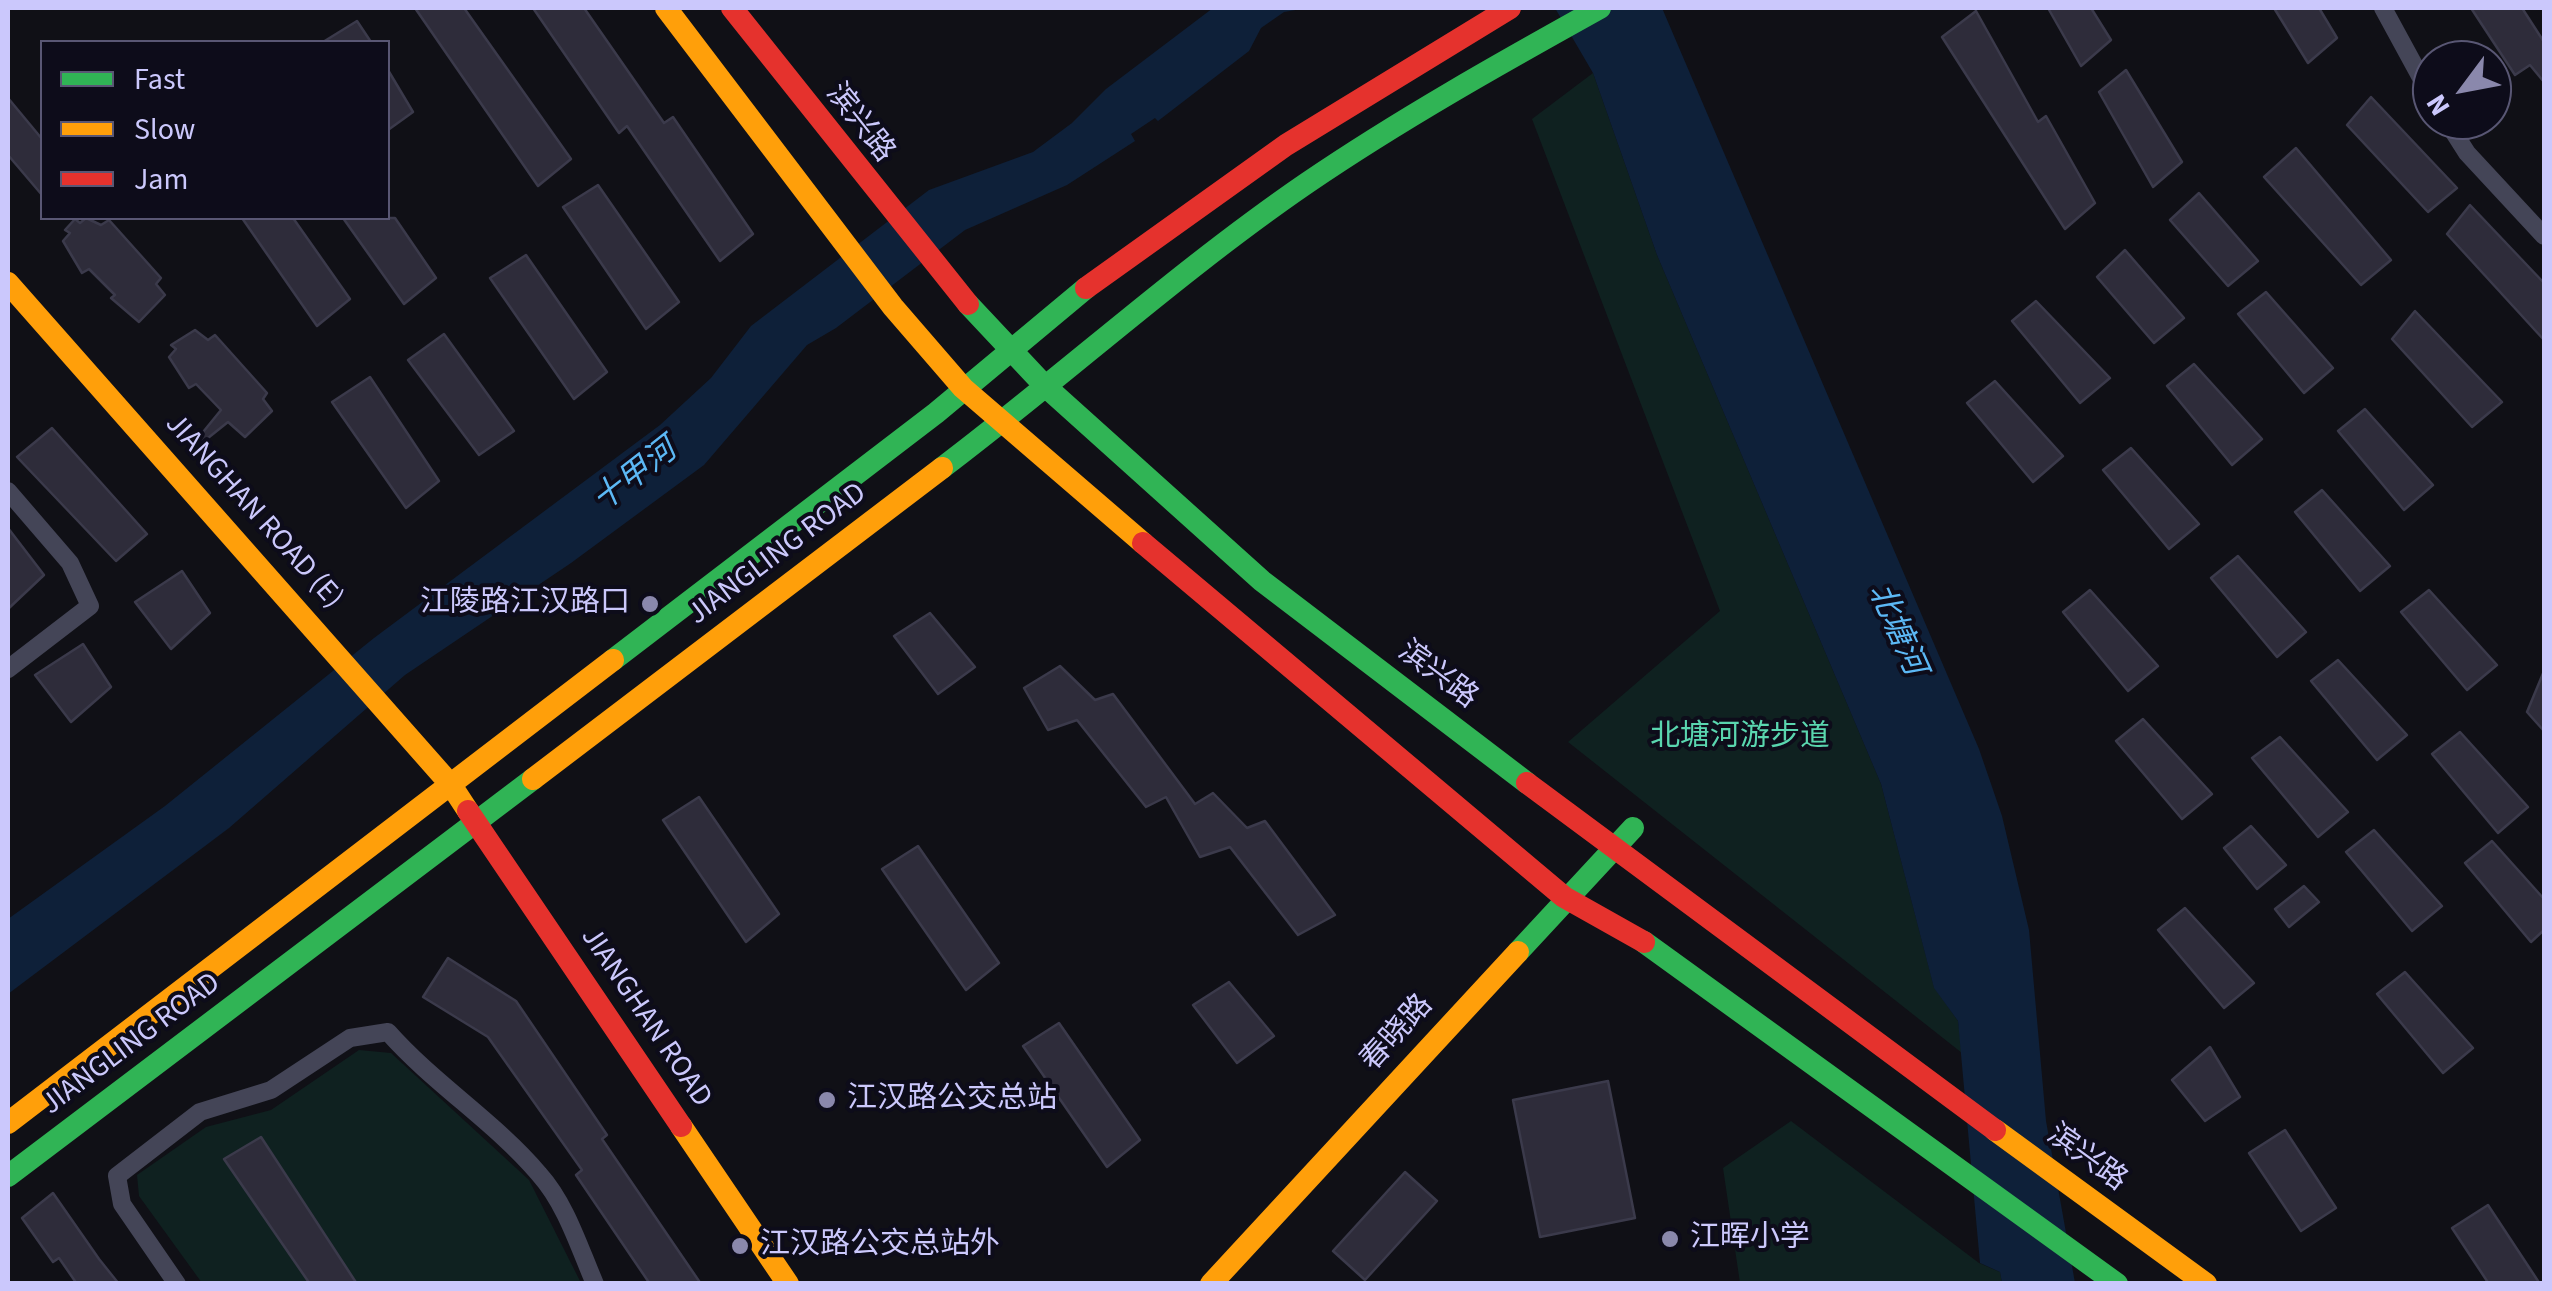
<!DOCTYPE html>
<meta charset="utf-8">
<style>
body{margin:0}
#map{position:relative;width:2552px;height:1291px;overflow:hidden;background:#101016;font-family:"Source Sans 3",sans-serif}
canvas{display:block}
.frame{position:absolute;inset:0;border:10px solid #cbc8fc;pointer-events:none}
.legend{position:absolute;left:40px;top:40px;width:350px;height:180px;box-sizing:border-box;background:#0d0c1a;border:2px solid #595774;margin:0;padding:12px 18px;list-style:none;font-size:30px;color:#cbc8fc}
.legend li{display:flex;align-items:center;gap:20px;height:50px}
.legend b{width:50px;border:2px solid #595774}
.north{position:absolute;left:2412px;top:40px;width:100px;height:100px;box-sizing:border-box;background:#0d0c1a;border:2px solid #595774;border-radius:50%;rotate:238deg;font-size:28px;font-weight:700;line-height:40px;text-align:center;color:#cbc8fc}
.north::after{content:'';display:block;margin:auto;width:35px;height:45px;background:#8a88ac;clip-path:polygon(50% 0,100% 100%,50% 72%,0 100%)}
</style>
<div id="map">
<canvas width="2552" height="1291"></canvas>
<div class="frame"></div>
<ul class="legend">
<li><b style="height:12px;background:#30b455"></b>Fast</li>
<li><b style="height:12px;background:#ff9f0a"></b>Slow</li>
<li><b style="height:12px;background:#e5322d"></b>Jam</li>
</ul>
<div class="north">N</div>
</div>
<script>
const ctx = document.querySelector('canvas').getContext('2d');
ctx.lineJoin = 'round';
function fill(path, color) { ctx.fillStyle = color; ctx.fill(path, 'evenodd'); }
function strokePath(path, color, width, dash) { ctx.strokeStyle = color; ctx.lineWidth = width; ctx.lineCap = dash ? 'butt' : 'round'; ctx.setLineDash(dash || []); ctx.stroke(path); }
function write(font, color, halo, rows, align = 'center') {
  ctx.font = font + ' "Source Sans 3","Noto Sans SC",sans-serif'; ctx.lineWidth = 8; ctx.setLineDash([]); ctx.textBaseline = 'middle'; ctx.strokeStyle = halo; ctx.fillStyle = color; for (const [text, x, y, turn = 0] of rows) {
    ctx.save(); ctx.translate(x, y); ctx.rotate((+turn || 0) * Math.PI / 180); ctx.textAlign = isNaN(turn) ? turn : align; if (halo) ctx.strokeText(text, 0, 0); ctx.fillText(text, 0, 0); ctx.restore();
  }
}
fill(new Path2D(`
 M1593,73L1657,255L1881,784L1934,987L1958,1021L1962,1053L1568,742L1720,611L1532,119Z
 M359,1050L391,1053L529,1180L581,1283H202L139,1196L137,1175L206,1127L271,1110Z
 M1791,1121L1979,1263L2000,1272L2002,1283H1740L1723,1168Z`), '#0f2120');
fill(new Path2D(`
 M1213,8H1307L1284,12L1261,28L1249,51L1158,121L1155,118L1131,134L1135,141L1067,185L965,230L836,328L807,345L704,465L571,563L405,675L229,828L8,994V919L165,806L374,638L660,425L711,378L751,326L929,190L1033,152L1072,123L1106,89Z
 M1555,8H1662L1979,749L2002,816L2029,930L2046,1121L2075,1283H2002L2000,1272L1980,1263L1958,1021L1934,988L1881,784L1657,255L1593,73Z`), '#0e2039');
const building = new Path2D(`
 M415,8H464L571,159L538,186Z
 M533,8H584L664,123L673,117L753,234L720,261L627,126L619,133Z
 M2048,8H2091L2111,40L2081,66Z
 M2274,8H2319L2337,38L2308,63Z
 M2471,8H2522L2544,42V82L2530,65L2515,75Z
 M1976,11L2038,122L2046,116L2095,203L2065,229L1942,37Z
 M357,21L371,42H323Z
 M388,70L413,112L388,130Z
 M2126,70L2182,162L2153,187L2099,92Z
 M2371,97L2457,188L2428,212L2347,125Z
 M8,98L42,139V195L8,155Z
 M2296,148L2391,260L2361,285L2264,177Z
 M598,185L679,302L646,329L563,207Z
 M2199,193L2258,261L2228,286L2170,220Z
 M2470,205L2544,283V340L2447,234Z
 M86,218L101,225L109,220L161,278L156,284L165,295L139,322L111,298L115,295L89,269L82,273L63,241L70,233L65,230L75,219L80,223Z
 M242,218H293L350,299L317,326Z
 M343,218H395L436,278L404,304Z
 M2125,250L2184,318L2154,343L2097,277Z
 M526,255L607,372L574,399L490,278Z
 M2266,292L2333,368L2304,393L2238,314Z
 M2036,301L2110,378L2080,403L2012,321Z
 M2415,311L2502,402L2472,427L2392,339Z
 M195,330L208,340L215,335L267,393L263,399L272,411L245,437L228,422L203,442L199,437L221,410L196,384L189,388L169,357L176,349L171,345Z
 M444,334L514,431L479,455L408,360Z
 M2194,364L2262,439L2232,465L2167,386Z
 M370,377L439,481L406,508L332,402Z
 M1995,381L2063,456L2033,482L1967,403Z
 M2365,409L2433,485L2404,510L2338,431Z
 M52,428L147,534L116,561L17,457Z
 M2131,448L2199,524L2169,549L2103,470Z
 M2322,490L2390,566L2360,591L2295,512Z
 M8,528L44,575L8,609Z
 M2238,556L2306,632L2277,657L2211,578Z
 M182,571L210,613L171,649L135,602Z
 M2090,590L2158,666L2128,691L2063,612Z
 M2429,590L2497,665L2467,690L2401,612Z
 M930,613L975,667L938,694L894,636Z
 M83,644L111,687L71,722L35,675Z
 M2338,660L2407,735L2377,760L2311,681Z
 M1060,666L1095,700L1113,694L1195,804L1213,793L1247,828L1265,821L1335,915L1298,935L1230,847L1200,857L1166,797L1146,807L1077,720L1048,730L1024,688Z
 M2544,671V731L2527,712Z
 M2143,719L2212,794L2182,819L2116,741Z
 M2460,732L2528,807L2498,833L2432,754Z
 M2280,737L2348,812L2318,837L2252,758Z
 M699,797L779,914L746,942L663,820Z
 M2251,826L2286,865L2257,889L2224,848Z
 M2374,830L2442,906L2412,931L2346,852Z
 M2492,841L2544,899V930L2531,942L2465,863Z
 M918,846L999,963L966,990L882,869Z
 M2304,886L2319,902L2289,927L2275,909Z
 M2185,908L2254,983L2224,1008L2158,930Z
 M448,958L516,1001L607,1135L602,1139L701,1284H650L576,1175L582,1170L488,1037L423,997Z
 M2405,972L2473,1048L2443,1073L2377,994Z
 M1229,982L1274,1036L1237,1063L1193,1005Z
 M1059,1023L1140,1140L1107,1167L1023,1046Z
 M2210,1047L2240,1097L2205,1121L2172,1080Z
 M1608,1081L1635,1218L1540,1237L1513,1100Z
 M2285,1130L2336,1208L2301,1231L2249,1153Z
 M261,1137L357,1284H310L224,1159Z
 M1405,1172L1437,1201L1365,1280L1333,1251Z
 M53,1193L99,1259L119,1284H77L59,1258L53,1262L22,1218Z
 M2488,1205L2540,1284H2489L2452,1228Z`);
fill(building, '#2e2c3a');
strokePath(building, '#3b3a4b', 2.5);
strokePath(new Path2D(`
 M2383,8L2432,98
 M2446,120L2467,153L2544,236
 M8,491L70,563L90,606L8,669
 M177,1284L122,1204L117,1176L200,1112L271,1090L350,1038L388,1032C434,1084 495,1122 539,1174C566,1204 579,1247 595,1284`), '#444557', 18);
strokePath(new Path2D(`
 M968,304L1044,385L1262,581L1527,783
 M942,468C1065,375 1180,270 1307,183C1401,119 1501,63 1600,8
 M613,660L936,413L1086,288
 M1644,942L2117,1284
 M1518,952L1633,828
 M8,1176L533,779`), '#30b455', 22);
strokePath(new Path2D(`
 M666,8L893,307L963,388L1143,543
 M8,283L451,785L468,811
 M533,779L942,468
 M8,1123L613,660
 M681,1126L788,1284
 M1995,1130L2206,1284
 M1211,1284L1518,952`), '#ff9f0a', 22);
strokePath(new Path2D(`
 M732,8L968,304
 M1086,288L1286,145L1510,8
 M1143,543L1564,897L1644,942
 M1527,783L1995,1130
 M468,811L681,1126`), '#e5322d', 22);
for (const [x, y, r, color] of [
 [650,604,10,"#8a88ac"],
 [827,1100,10,"#8a88ac"],
 [1670,1239,10,"#8a88ac"],
 [740,1246,10,"#8a88ac"]
]) { const dot = new Path2D(); dot.arc(x, y, r, 0, 2 * Math.PI); ctx.fillStyle = color; ctx.fill(dot); strokePath(dot, '#0d0c1a', 4); }
write('30px', '#cbc8fc', '#0d0c1a', [
 ["滨兴路",859,124,52],
 ["JIANGHAN ROAD (E)",253,512,48],
 ["JIANGLING ROAD",778,555,-37],
 ["滨兴路",1437,676,37],
 ["JIANGHAN ROAD",645,1018,56],
 ["春晓路",1398,1034,-48],
 ["JIANGLING ROAD",132,1045,-37],
 ["滨兴路",2086,1159,36]
]);
write('30px', '#cbc8fc', '#0d0c1a', [
 ["江陵路江汉路口",630,604,"right"],
 ["江汉路公交总站",847,1100],
 ["江晖小学",1690,1239],
 ["江汉路公交总站外",760,1246]
], 'left');
write('30px', '#5ad6af', '#0d0c1a', [
 ["北塘河游步道",1740,738]
]);
write('italic 32px', '#5cb8f5', '#0d0c1a', [
 ["十甲河",636,477,-38],
 ["北塘河",1895,630,66]
]);
</script>
